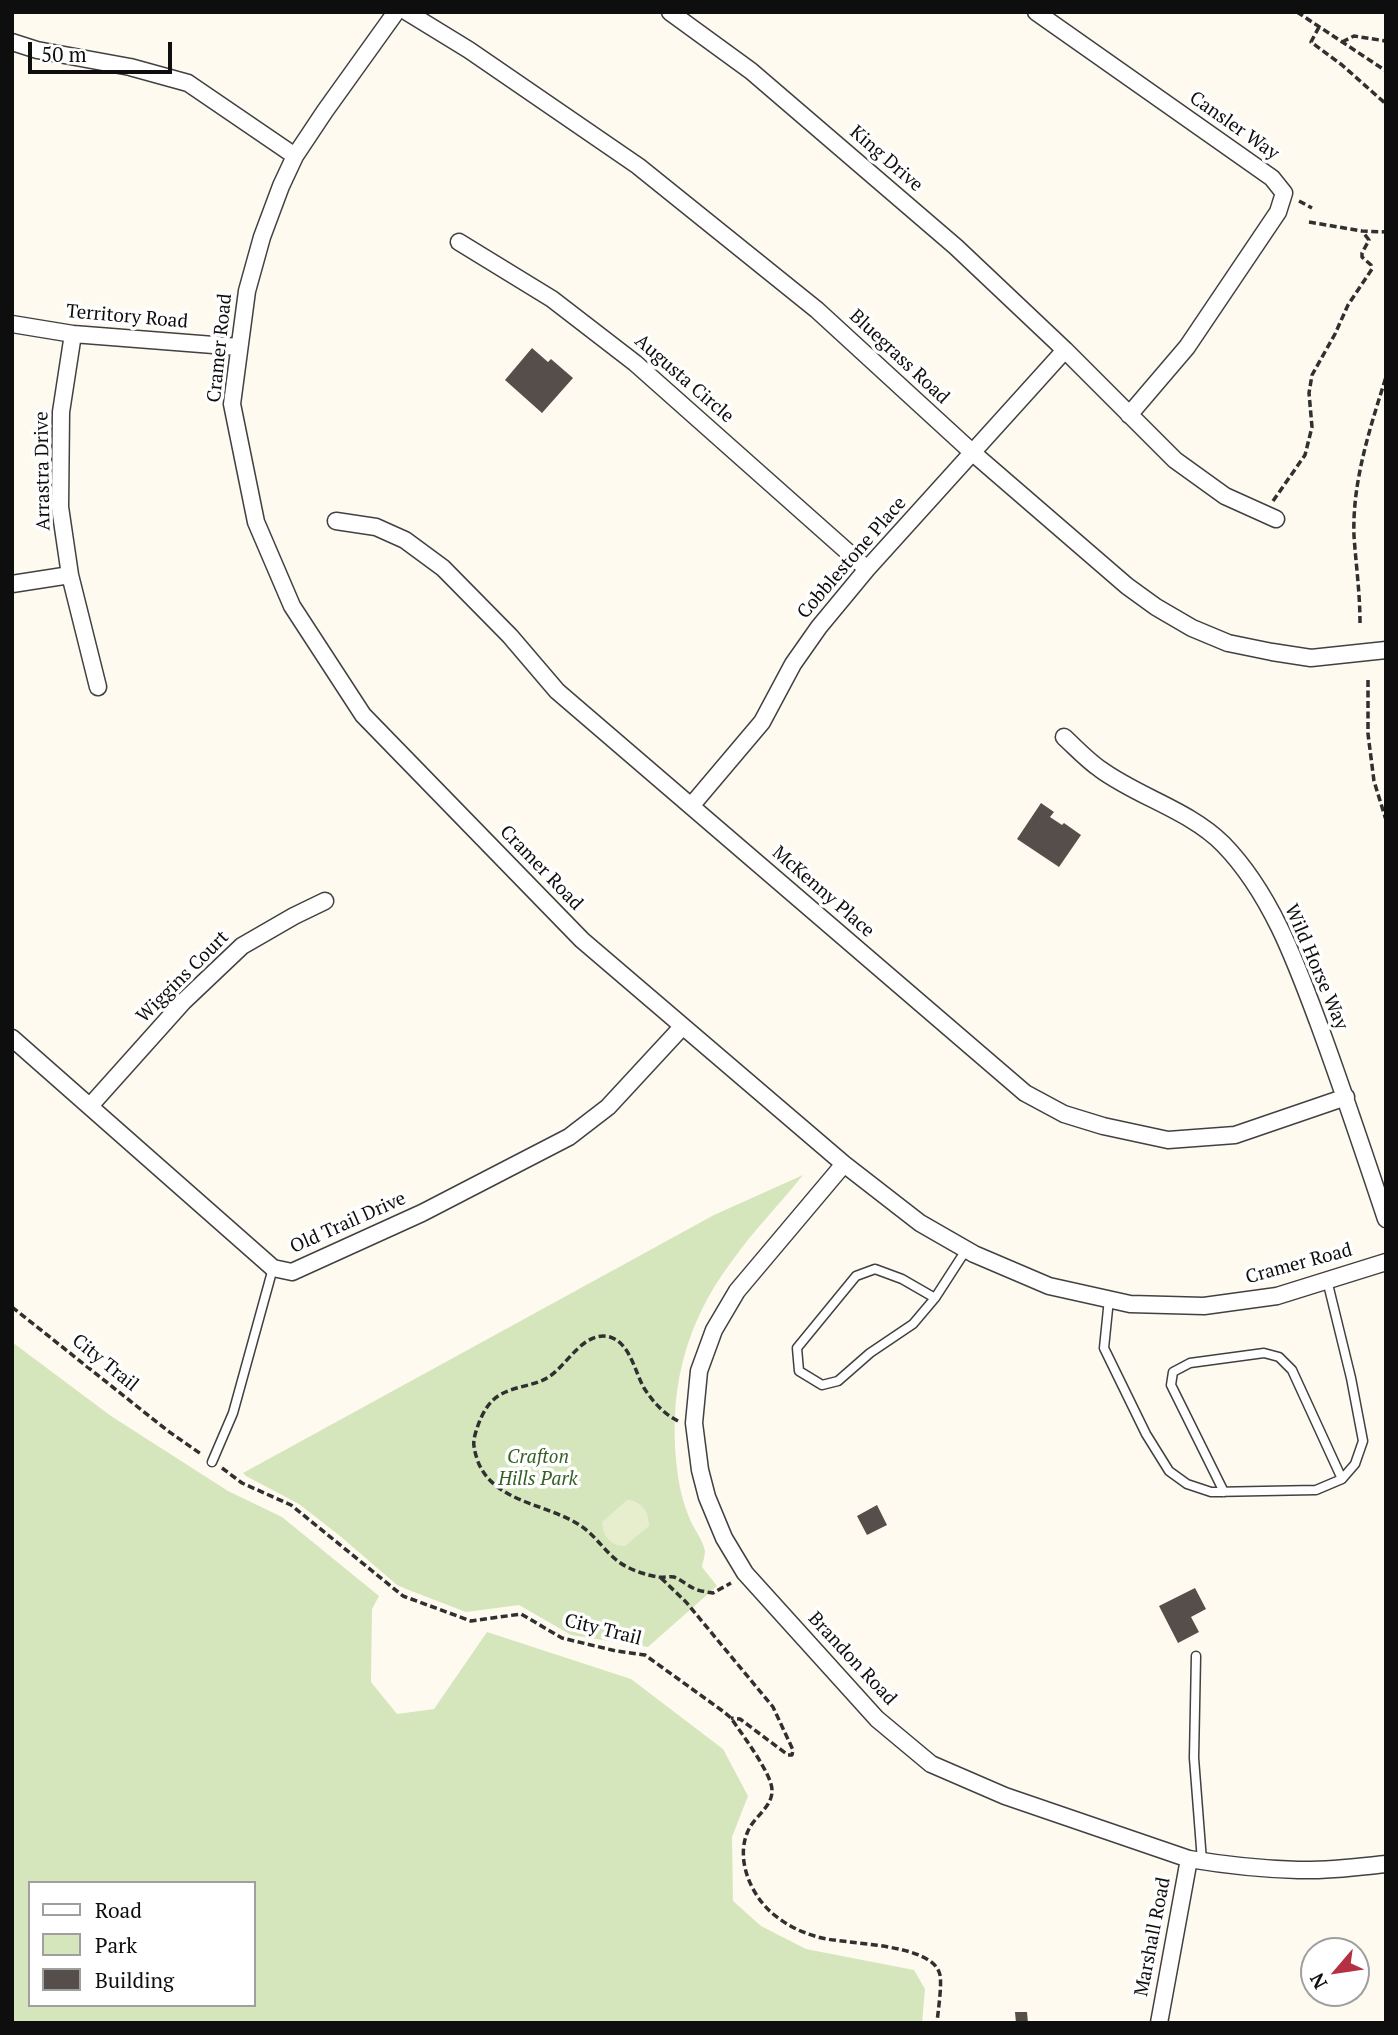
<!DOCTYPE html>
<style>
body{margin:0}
#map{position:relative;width:1398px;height:2035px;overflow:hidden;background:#fefaf0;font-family:"PT Serif",serif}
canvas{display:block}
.frame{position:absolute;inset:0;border:14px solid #0e0e0e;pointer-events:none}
.legend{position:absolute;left:28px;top:1881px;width:228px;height:126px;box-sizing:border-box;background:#fff;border:2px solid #9f9f9f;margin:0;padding:9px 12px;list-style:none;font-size:21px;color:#0e0e0e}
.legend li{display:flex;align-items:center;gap:14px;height:35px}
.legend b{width:35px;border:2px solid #9f9f9f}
.north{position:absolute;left:1300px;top:1937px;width:70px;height:70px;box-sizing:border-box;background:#fff;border:2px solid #9f9f9f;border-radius:50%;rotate:241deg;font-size:19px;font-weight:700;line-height:28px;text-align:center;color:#0e0e0e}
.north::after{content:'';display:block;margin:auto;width:24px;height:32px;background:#b43042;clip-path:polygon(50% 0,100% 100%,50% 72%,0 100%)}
.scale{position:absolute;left:28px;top:42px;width:144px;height:32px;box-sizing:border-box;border:4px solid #0e0e0e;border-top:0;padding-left:9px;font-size:21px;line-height:24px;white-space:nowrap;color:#0e0e0e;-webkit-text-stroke:5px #fff;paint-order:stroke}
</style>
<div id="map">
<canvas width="1398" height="2035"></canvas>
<div class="frame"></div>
<ul class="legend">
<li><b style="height:9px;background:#fff"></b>Road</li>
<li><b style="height:19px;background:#d6e6bc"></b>Park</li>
<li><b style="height:19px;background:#564e4b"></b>Building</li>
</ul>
<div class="north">N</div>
<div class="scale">50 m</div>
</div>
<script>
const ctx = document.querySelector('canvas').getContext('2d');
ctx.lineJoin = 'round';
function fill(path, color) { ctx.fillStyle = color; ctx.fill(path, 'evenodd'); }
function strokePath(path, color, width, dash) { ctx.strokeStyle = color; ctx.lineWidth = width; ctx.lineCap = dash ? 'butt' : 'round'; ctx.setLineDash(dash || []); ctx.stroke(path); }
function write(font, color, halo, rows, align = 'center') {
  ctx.font = font + ' "PT Serif",serif'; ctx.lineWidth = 7; ctx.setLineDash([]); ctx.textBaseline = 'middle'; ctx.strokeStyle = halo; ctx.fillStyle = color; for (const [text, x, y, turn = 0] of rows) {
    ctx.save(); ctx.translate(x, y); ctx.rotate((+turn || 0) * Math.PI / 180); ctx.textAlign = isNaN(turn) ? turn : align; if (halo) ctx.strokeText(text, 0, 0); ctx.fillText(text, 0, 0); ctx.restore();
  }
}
fill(new Path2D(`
 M803,1175C780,1204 753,1231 732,1261C683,1326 667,1396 678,1476C680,1490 684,1505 689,1517C693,1528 703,1540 705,1551C705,1555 703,1562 702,1567L717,1586L648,1647L571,1635L519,1605L466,1612L406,1589L397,1585L340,1536L299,1504L246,1476L243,1473L714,1215Z
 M12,1342L111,1416L228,1491L282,1517L379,1596L372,1609L371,1682L397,1714L434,1709L487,1632L631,1679L723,1749L748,1796L732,1837L733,1901L761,1926L806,1949L914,1970L925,1989L922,2023H12ZM30,1883H254V2005H30Z`), '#d6e6bc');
fill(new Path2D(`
 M627,1500C642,1501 649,1512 649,1526L625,1546C610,1546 603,1536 602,1522Z`), '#e6eecd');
fill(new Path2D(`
 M532,348L548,362L551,359L573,378L542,413L505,380Z
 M1041,803L1054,812L1050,817L1062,825L1064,823L1081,835L1059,867L1017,839Z
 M877,1505L887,1525L867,1535L857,1516Z
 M1195,1588L1206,1609L1191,1617L1199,1632L1178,1643L1159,1606Z
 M1015,2012H1027L1028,2023H1016Z`), '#564e4b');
const lane = new Path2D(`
 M935,1298L902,1279L875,1269L856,1276L797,1348L799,1371L822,1385L838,1381L870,1353L913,1324L935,1298L966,1250
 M1109,1299L1104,1348L1146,1434L1169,1471L1187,1484L1211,1492L1316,1490L1342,1479L1355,1464L1363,1441L1351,1378L1327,1280
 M212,1462L233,1413L273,1268
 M1224,1492L1171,1385L1173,1372L1190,1363L1264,1353L1279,1357L1292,1370L1342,1479
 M1196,1656L1194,1758L1202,1861`);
const street = new Path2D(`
 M396,12L325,111L295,156L281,186L262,237L247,291L232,404L256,522L292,606L363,715L582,940L844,1164L920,1223L974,1254L1049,1286L1130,1304L1204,1306L1277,1296L1386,1262
 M407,12L469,50L638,166L817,310L973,453L1127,586L1156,607L1192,628L1228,643L1272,652L1311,658L1386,650
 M670,12L751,71L956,247L1065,350L1175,460L1225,496L1276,519
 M1036,12L1272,178L1284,193L1278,212L1187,347L1129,415
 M12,42L37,50L130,67L188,83L295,156
 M459,242L552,299L635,363L867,569
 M12,324L73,334L239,347
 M73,334L61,412L60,507L70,575L98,687
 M336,521L376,527L405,540L443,568L510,636L557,691L1025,1093L1064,1114L1103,1126L1168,1140L1235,1135L1346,1097
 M12,584L70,575
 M1064,737C1076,748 1087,760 1100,769C1138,797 1189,810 1223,844C1270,892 1295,960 1318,1022C1342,1087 1364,1153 1386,1219
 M691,806L762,722L793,664L819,627L867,569L1065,350
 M12,1038L273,1268L292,1272L422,1213L569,1137L608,1107L682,1027
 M90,1106L184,1001L242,946L294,916L325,901
 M844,1164L737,1291L714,1330L699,1371L694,1423L700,1470L707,1497L724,1538L745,1573L877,1719L931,1764L1005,1796L1189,1859C1225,1865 1262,1869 1298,1870C1327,1871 1357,1867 1386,1864
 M1159,2023L1189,1859`);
strokePath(lane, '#414141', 11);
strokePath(street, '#414141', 19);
strokePath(new Path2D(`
 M1297,12L1386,71
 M1319,27L1311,42L1342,65L1386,104
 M1342,42L1354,36L1386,41
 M1299,201L1312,208
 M1309,222L1362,231L1386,232
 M1273,501L1305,455L1312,427L1309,393L1312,375L1335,334L1348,305L1372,269L1371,265L1362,257V253L1369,240L1362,231
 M1360,623C1360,593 1356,565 1354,536C1352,482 1370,428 1386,377
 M1368,680V734L1374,781L1386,820
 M12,1307L168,1431L201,1454
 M678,1421C664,1414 653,1402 644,1388C635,1372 630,1343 610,1337C584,1330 568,1364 550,1376C533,1388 508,1385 492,1401C483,1410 477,1426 474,1439C473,1446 475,1452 477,1459C492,1503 547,1503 581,1526C595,1535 605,1552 619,1562C630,1570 646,1575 658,1577C663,1578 669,1576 674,1577C680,1579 687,1585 693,1588C699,1591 706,1592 713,1593L731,1583
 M222,1468L242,1483L291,1505L403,1596L471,1621L521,1614L562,1638L616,1651L645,1655L724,1712L731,1718C741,1733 773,1775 772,1791C772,1806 757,1815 750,1827C734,1855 749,1893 772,1913C786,1925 800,1932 818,1937C844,1945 933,1942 940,1975C942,1986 938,2011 937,2023
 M661,1578L686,1602L773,1707L793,1750L792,1755H788L740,1719L731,1718`), '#303030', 3.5, [7, 3.5]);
strokePath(lane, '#fff', 8);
strokePath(street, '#fff', 16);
write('19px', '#0e0e0e', '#fff', [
 ["Cansler Way",1234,126,35],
 ["King Drive",886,159,41],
 ["Territory Road",127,317,5],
 ["Cramer Road",220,348,-84],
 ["Bluegrass Road",899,357,43],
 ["Augusta Circle",684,379,41],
 ["Arrastra Drive",43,471,-91],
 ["Cobblestone Place",852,558,-49],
 ["Cramer Road",541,868,46],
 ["McKenny Place",823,892,41],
 ["Wild Horse Way",1316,967,67],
 ["Wiggins Court",183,977,-45],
 ["Old Trail Drive",348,1223,-24],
 ["Cramer Road",1299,1264,-15],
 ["City Trail",105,1363,39],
 ["City Trail",603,1630,14],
 ["Brandon Road",852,1659,47],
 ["Marshall Road",1153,1937,-79]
]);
write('italic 19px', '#356123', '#fff', [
 ["Crafton",538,1458],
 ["Hills Park",538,1480]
]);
</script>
